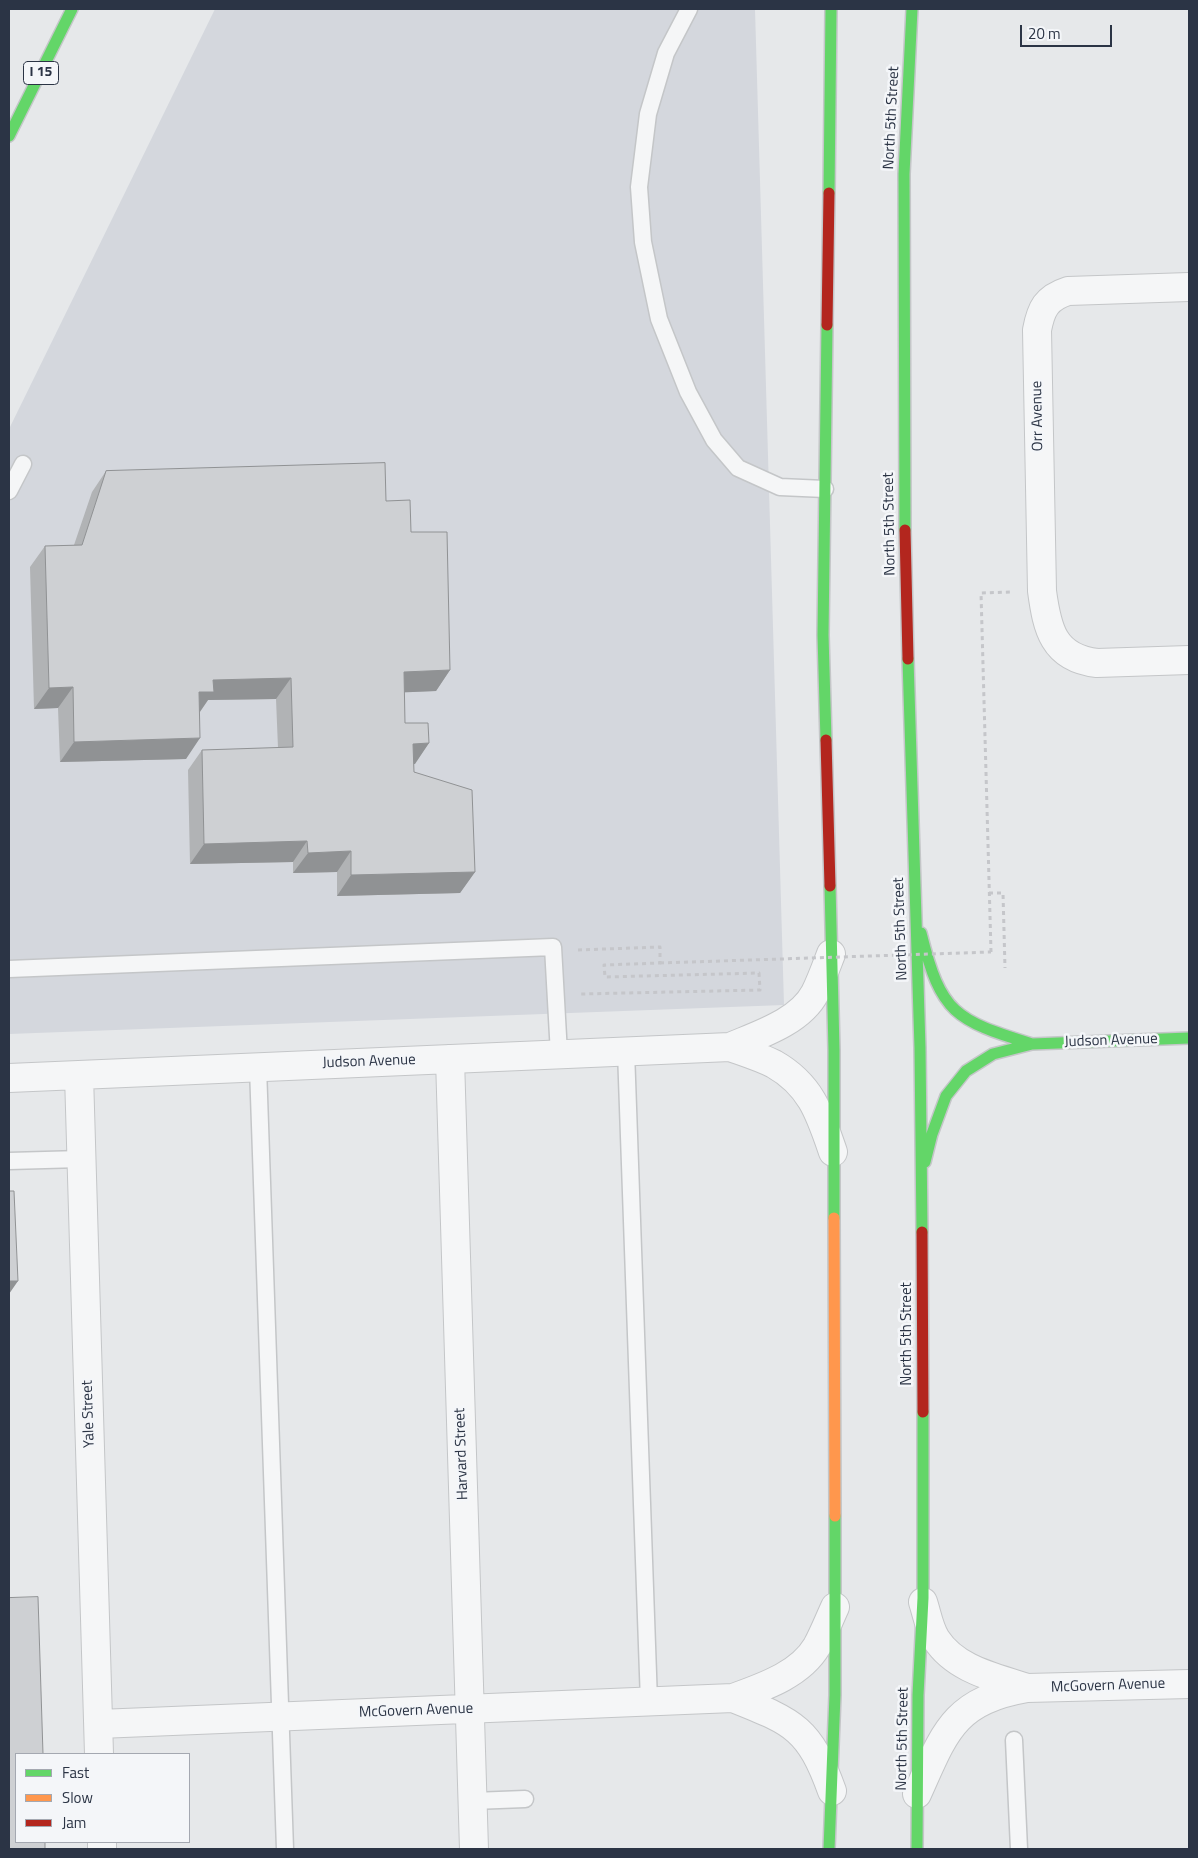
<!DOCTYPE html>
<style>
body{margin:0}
#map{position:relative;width:1198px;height:1858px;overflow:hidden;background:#e6e8ea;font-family:"Titillium Web",sans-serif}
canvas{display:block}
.frame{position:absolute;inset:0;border:10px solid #2b3445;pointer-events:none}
.legend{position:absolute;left:15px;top:1753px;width:175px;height:90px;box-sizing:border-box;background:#f4f6f9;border:1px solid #a4a8b1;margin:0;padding:6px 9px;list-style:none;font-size:15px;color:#2b3445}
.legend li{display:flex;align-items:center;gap:10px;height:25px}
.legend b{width:25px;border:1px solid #a4a8b1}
.scale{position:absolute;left:1020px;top:25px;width:92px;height:22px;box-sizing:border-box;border:2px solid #2b3445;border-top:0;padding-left:6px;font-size:15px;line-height:18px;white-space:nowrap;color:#2b3445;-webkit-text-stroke:4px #f4f6f9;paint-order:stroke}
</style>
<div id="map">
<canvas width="1198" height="1858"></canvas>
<div class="frame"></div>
<ul class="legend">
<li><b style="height:6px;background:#63d668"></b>Fast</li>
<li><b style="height:6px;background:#ff974d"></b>Slow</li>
<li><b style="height:6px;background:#b3261e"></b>Jam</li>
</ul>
<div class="scale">20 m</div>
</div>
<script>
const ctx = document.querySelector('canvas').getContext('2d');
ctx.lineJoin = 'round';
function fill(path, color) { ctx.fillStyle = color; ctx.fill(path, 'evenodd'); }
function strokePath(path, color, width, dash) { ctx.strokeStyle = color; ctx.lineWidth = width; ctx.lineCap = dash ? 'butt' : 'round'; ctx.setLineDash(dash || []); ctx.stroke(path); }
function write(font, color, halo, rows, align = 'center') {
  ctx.font = font + ' "Titillium Web",sans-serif'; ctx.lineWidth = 5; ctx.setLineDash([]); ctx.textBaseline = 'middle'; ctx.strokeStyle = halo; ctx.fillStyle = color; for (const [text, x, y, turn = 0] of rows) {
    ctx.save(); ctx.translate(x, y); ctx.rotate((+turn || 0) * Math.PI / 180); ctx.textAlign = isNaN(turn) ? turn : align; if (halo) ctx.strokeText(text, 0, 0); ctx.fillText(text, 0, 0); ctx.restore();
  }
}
fill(new Path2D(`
 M215,9H755L784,1005L9,1034V429Z`), '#d4d7dd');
const lane = new Path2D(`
 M689,9L666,53L648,114L639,187L643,242L659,319L688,392L714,440L738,468L780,487L825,489
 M9,491L23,464
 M9,969L553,947L559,1054
 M626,1051L649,1702
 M258,1067L285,1849
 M9,1161L81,1159
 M1014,1740L1019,1849
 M473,1801L525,1799`);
const street = new Path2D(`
 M1189,287L1068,291C1046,298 1041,309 1037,330L1042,591C1047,628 1053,658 1097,663L1189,660
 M730,1047C744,1052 760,1057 774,1064C811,1085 820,1114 833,1152
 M450,1059L474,1849
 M79,1075L99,1754
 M9,1078L730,1047C758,1035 800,1022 815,993C821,981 826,967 831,954
 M923,1602C927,1614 929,1628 936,1639C956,1670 995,1677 1027,1688
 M733,1698C793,1722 809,1727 832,1791
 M99,1724L733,1698C763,1687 800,1675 817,1646C824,1633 829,1620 835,1607
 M917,1794C945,1732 953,1701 1027,1688L1189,1684
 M102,1842V1849`);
const fast = new Path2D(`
 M9,136L72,9
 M829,193L831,9
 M905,530L904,174L912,9
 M908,659L920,1048L922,1232
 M826,740L823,635L827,325
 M830,886L834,1050V1218
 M921,933C941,1014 955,1020 1032,1044
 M925,1162L932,1134L946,1096L966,1071L993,1054L1032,1044L1189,1038
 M829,1849L835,1695V1516
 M917,1849L918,1695L923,1598V1412`);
const slow = new Path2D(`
 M834,1218L835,1516`);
const jam = new Path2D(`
 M827,325L829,193
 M905,530L908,659
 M826,740L830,886
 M922,1232L923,1412`);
strokePath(lane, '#c4c6c8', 19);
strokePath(street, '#c4c6c8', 30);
strokePath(fast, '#c4c6c8', 14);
strokePath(slow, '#c4c6c8', 14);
strokePath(jam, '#c4c6c8', 14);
strokePath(new Path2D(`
 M989,893H1003L1005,968
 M578,950L660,947V963L604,965L605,977L759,973L760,990L581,994
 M991,952L981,593L1012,592`), '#c5c6ca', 3, [4, 4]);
strokePath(lane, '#f5f6f7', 16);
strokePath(street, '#f5f6f7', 28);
strokePath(fast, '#63d668', 11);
strokePath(slow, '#ff974d', 11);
strokePath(jam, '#b3261e', 11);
strokePath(new Path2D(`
 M660,963L991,952`), '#c5c6ca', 3, [4, 4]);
fill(new Path2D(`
 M106,471L386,501L411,532L450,670L436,691L404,692L405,723L429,743L414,764V772L475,872L460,893L337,896V872L293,873V862L190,864L188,770L202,750L278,748L276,699L208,700L200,712L186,759L60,762L58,708L34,709L30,567L45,546L74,545L92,492Z`), '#b1b3b5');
fill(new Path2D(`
 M450,670L436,691L390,693L404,672Z
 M291,678L276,699L208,700L199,713V692L213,680Z
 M73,687L58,708L34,709L49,688Z
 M200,738L186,759L60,762L74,742Z
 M429,743L415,764L399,765L413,744Z
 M307,841L293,862L190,864L204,844Z
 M351,851L337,872L293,873L308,853Z
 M475,872L460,893L337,896L351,875Z
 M9,1281H18L9,1294Z`), '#909294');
const building = new Path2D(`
 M385,463L386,501L410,500L411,532H447L450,670L404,672L405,723H428L429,743L413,744L414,772L472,790L475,872L351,875V851L308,853L307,841L204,844L202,750L293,747L291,678L213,680L214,692H199L200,738L74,742L73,687L49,688L45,546L82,545L106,471Z
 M9,1191H14L18,1281H9Z
 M38,1597L43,1754H16V1842H45V1849H9V1598Z`);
fill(building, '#ced0d3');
strokePath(building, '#909294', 1);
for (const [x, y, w] of [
 [41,73,35]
]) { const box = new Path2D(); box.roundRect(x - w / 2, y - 11.5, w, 23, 4); ctx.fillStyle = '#f4f6f9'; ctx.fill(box); strokePath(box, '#2b3445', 1); }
write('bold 14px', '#2b3445', null, [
 ["I 15",41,73]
]);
write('15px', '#2b3445', '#f4f6f9', [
 ["North 5th Street",892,118,-87],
 ["Orr Avenue",1038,416,-91],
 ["North 5th Street",890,524,-91],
 ["North 5th Street",901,929,-92],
 ["Judson Avenue",1111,1041,-2],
 ["Judson Avenue",369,1062,-2],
 ["North 5th Street",907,1334,-90],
 ["Yale Street",89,1414,-92],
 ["Harvard Street",462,1454,-92],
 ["McGovern Avenue",1108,1686,-2],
 ["McGovern Avenue",416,1711,-2],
 ["North 5th Street",903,1739,-89]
]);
</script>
